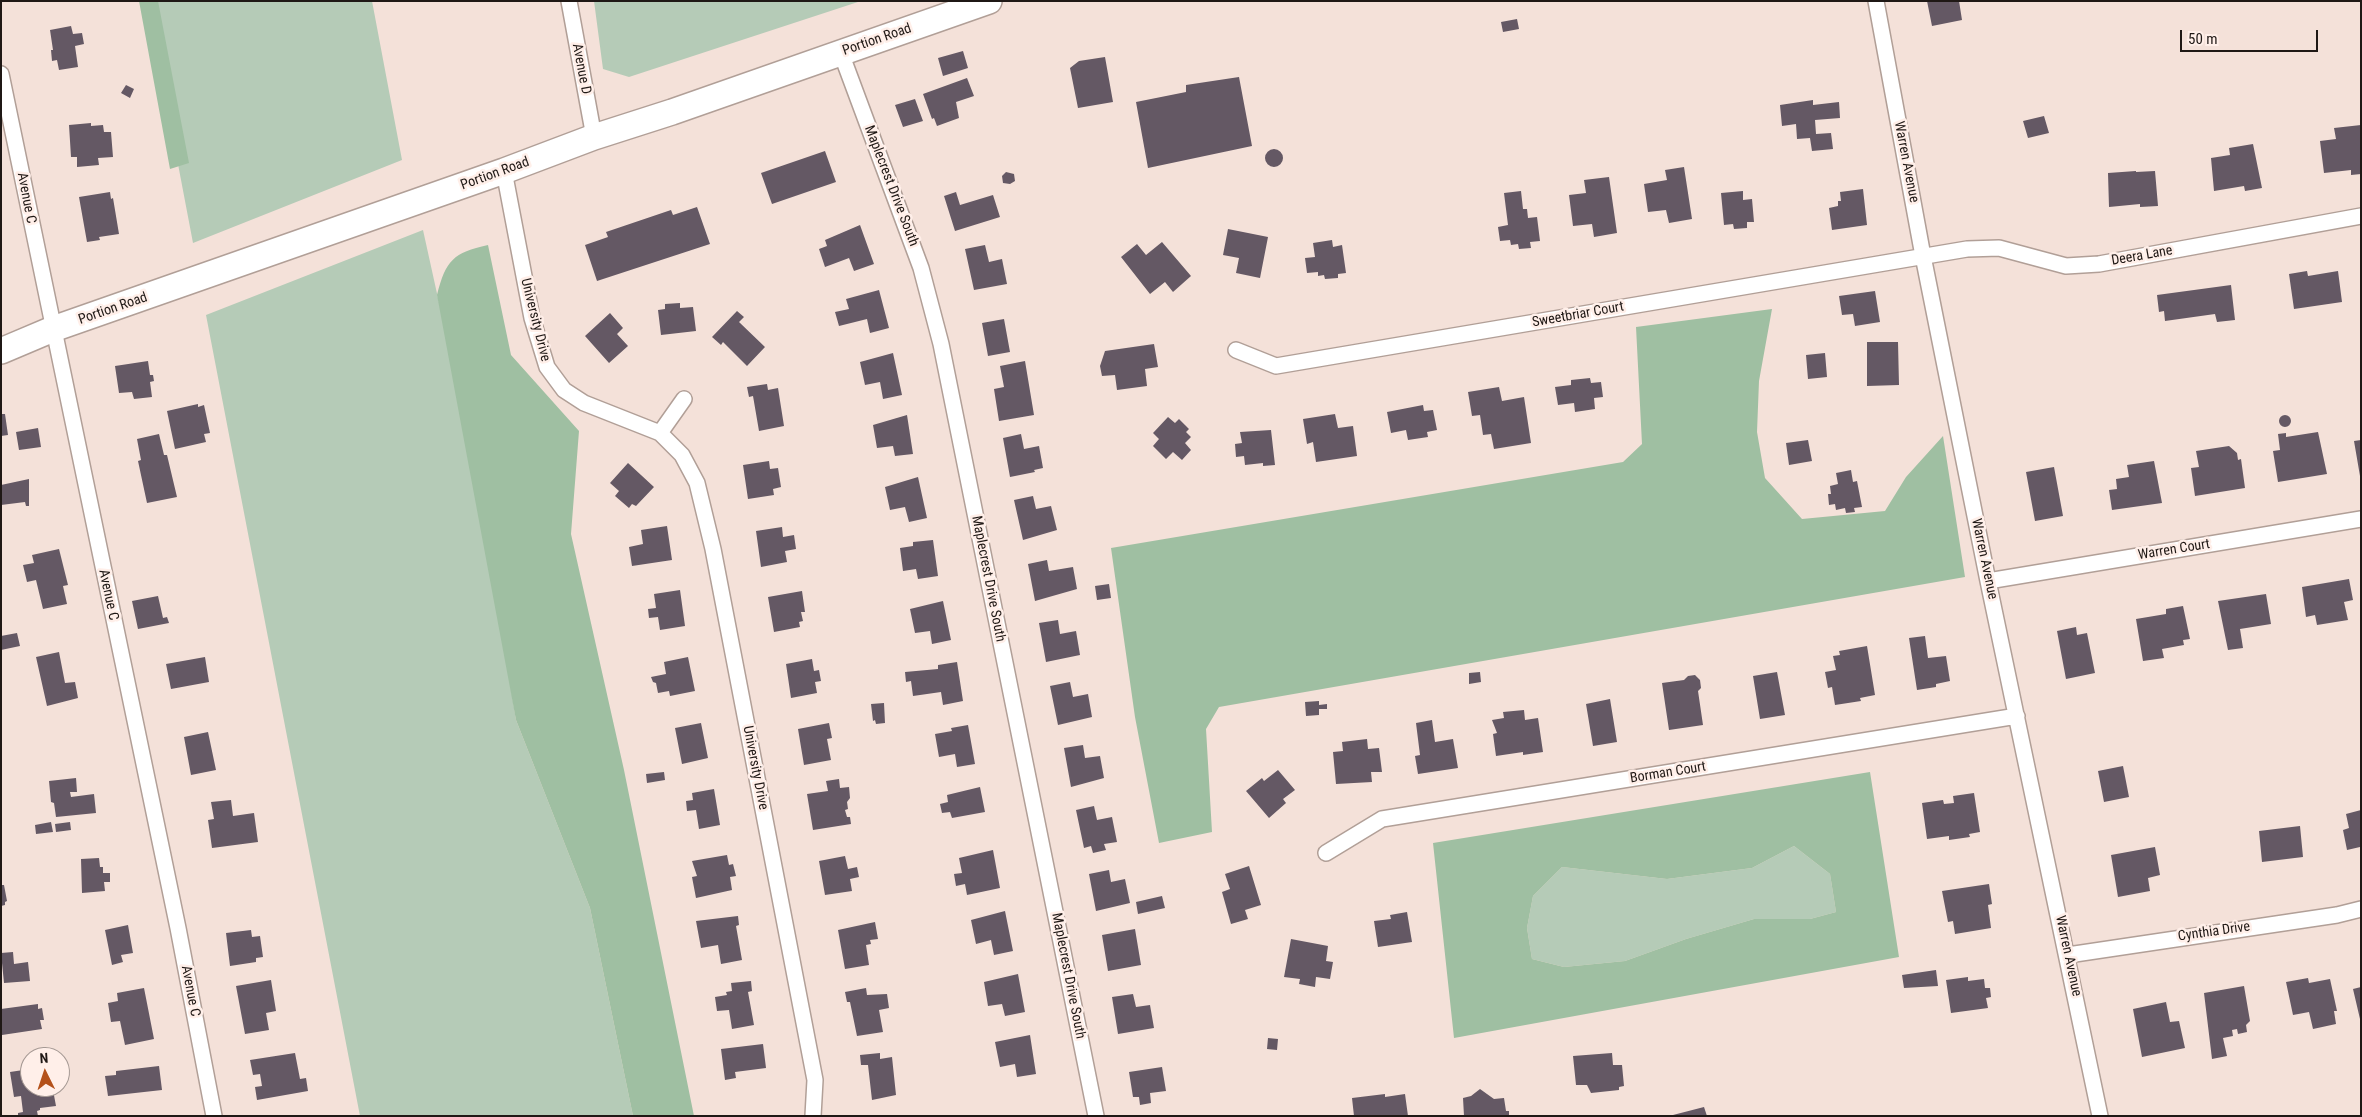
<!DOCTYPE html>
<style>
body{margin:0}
#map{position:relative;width:2362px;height:1117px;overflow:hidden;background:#f4e1d9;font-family:"Roboto Condensed",sans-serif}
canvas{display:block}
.frame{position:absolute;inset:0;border:2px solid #1f1815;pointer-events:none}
.north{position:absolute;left:20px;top:1047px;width:50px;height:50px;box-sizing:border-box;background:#ffefe9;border:1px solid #a59994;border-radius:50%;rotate:356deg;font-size:14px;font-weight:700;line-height:20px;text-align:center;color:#1f1815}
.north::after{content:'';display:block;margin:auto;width:18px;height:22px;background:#b4511a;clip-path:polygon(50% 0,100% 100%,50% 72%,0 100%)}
.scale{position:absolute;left:2180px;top:30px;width:138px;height:22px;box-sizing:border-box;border:2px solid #1f1815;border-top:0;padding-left:6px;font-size:15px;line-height:18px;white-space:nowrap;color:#1f1815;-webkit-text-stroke:4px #ffefe9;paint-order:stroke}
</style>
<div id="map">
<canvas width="2362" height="1117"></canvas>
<div class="frame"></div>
<div class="north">N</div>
<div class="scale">50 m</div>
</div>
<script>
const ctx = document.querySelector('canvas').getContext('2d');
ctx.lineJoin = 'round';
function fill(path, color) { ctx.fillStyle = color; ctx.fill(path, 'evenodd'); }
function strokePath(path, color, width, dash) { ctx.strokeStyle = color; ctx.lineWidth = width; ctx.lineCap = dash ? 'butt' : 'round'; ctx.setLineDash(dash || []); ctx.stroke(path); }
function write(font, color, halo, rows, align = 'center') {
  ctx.font = font + ' "Roboto Condensed",sans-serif'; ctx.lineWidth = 5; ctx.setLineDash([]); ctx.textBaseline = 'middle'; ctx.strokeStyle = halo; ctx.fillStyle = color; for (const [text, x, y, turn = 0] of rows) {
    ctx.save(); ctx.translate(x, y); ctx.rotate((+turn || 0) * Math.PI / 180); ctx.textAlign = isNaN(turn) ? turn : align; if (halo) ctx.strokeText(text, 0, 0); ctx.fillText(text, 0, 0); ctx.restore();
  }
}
fill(new Path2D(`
 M147,1H372L402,160L193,243Z
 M594,1H861L629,77L603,69Z
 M423,230L475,466L516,720L590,908L633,1116H360L206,315Z
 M1794,846L1830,874L1836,912L1810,919H1754L1686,939L1625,961L1564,967L1532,959L1527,928L1533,896L1562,867L1667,879L1752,868Z`), '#b5cbb7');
fill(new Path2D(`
 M139,1H158L189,163L170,169Z
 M488,245L511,355L579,431L571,534L624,770L694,1116H633L590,908L516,720L437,295C446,260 453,253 488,245Z
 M1772,309L1759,381L1757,432L1765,478L1802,519L1885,511L1906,477L1943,436L1965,577L1219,707L1206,729L1212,832L1159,843L1135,717L1111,548L1623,462L1642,444L1636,327Z
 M1870,772L1899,957L1454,1038L1433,843ZM1794,846L1830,874L1836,912L1810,919H1754L1686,939L1625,961L1564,967L1532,959L1527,928L1533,896L1562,867L1667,879L1752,868Z`), '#9fbfa2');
fill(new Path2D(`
 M1927,1H1959L1962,20L1932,26Z
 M1517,19L1519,29L1503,32L1501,22Z
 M71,26L73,34L82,33L84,44L75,46L78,67L59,70L57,60L52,61L51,50H53L50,30Z
 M963,51L968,68L943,76L938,58Z
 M1105,57L1113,102L1078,108L1070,68L1079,61Z
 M1239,77L1252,146L1148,168L1136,102L1186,92V85Z
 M967,78L974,96L956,102L959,118L937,126L934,118L932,119L923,94Z
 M126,85L134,89L130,98L121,93Z
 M915,99L923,121L903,127L895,105Z
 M1813,100V105L1839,102L1840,118L1815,120L1816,134L1831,133L1833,149L1812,151L1810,138L1797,139L1796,124L1782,126L1780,105Z
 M2044,116L2049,133L2028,138L2023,121Z
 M91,123V126L103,125L104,132H111L113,157L98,158L99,165L77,167V157H71L69,125Z
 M2361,125V174L2351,175V170L2324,173L2320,141L2336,139L2334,128Z
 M2253,144L2262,188L2245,191L2244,186L2214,191L2211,158L2230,155L2229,148Z
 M1265 158a9 9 0 1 1 18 0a9 9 0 1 1-18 0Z
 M825,151L836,182L772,204L761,173Z
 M1684,167L1692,219L1669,223L1666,210L1648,212L1644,184L1667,180L1665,170Z
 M2136,171V172L2155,171L2158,206L2140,207V204L2109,207L2108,173Z
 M1006,172L1014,174L1015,181L1010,184L1003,183L1002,176Z
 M1609,177L1617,233L1594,237L1592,224L1573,226L1569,195L1586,193L1584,180Z
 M1863,189L1867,225L1832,230L1829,208L1838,206V201H1841L1840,192Z
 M1521,191L1523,209H1527L1528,218L1537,217L1540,241L1530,242L1531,248L1519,249L1518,244L1511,245L1510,240L1500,241L1498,227L1508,225L1504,193Z
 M1743,191V200L1752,199L1754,222H1747V228L1734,229L1733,224L1724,225L1721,193Z
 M110,192L111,199L113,198L119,234L99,237L100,240L87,242L79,197Z
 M956,192L960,205L993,195L1000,217L955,231L944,196Z
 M697,207L710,244L597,281L585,245L608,237L606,232L671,210L673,215Z
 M860,225L874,264L854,271L849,258L825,267L819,249L827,246L825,240Z
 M1228,229L1268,237L1260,278L1236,273L1239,258L1223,255Z
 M1332,240L1333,247L1342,245L1346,273L1338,274V278L1325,279L1324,275L1318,276V272L1307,273L1305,258L1315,257L1313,243Z
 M1162,242L1191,276L1173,292L1165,282L1150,294L1121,257L1137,244L1146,255Z
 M985,245L989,262L1002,259L1007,284L974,290L965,249Z
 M2307,271L2308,276L2338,271L2342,302L2294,309L2289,274Z
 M2231,285L2235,320L2217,322L2215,314L2165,321L2164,311L2159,312L2157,295Z
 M879,290L889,328L870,333L867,319L839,326L835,312L849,309L846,299Z
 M1875,291L1880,322L1855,326L1853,314L1842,315L1839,296Z
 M680,303V308L693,307L696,331L661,335L658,310L665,309V304Z
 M737,311L744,317L739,322L765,347L747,366L723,342L721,345L712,337Z
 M610,313L623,328L617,334L628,346L609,363L585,336Z
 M1004,319L1010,352L988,356L982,323Z
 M1867,342H1898L1899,385L1867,386Z
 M1154,344L1158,367L1145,369L1147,386L1117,390L1115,375L1102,376L1100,366L1105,351Z
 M893,353L902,395L883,399L880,382L865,385L860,362Z
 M1825,353L1827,377L1808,379L1806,355Z
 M148,361L150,375H153L154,381L150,382L152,397L134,399L132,392L119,393L115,366Z
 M1025,361L1034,415L999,421L994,389L1004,387L1000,366Z
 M1590,378L1591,383L1601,382L1603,397L1594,398L1595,409L1575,412L1574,403L1558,405L1555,387L1571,385V380Z
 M767,384L768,390L778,388L784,426L759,431L753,396L749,397L747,387Z
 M1499,387L1502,401L1524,397L1531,443L1494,449L1491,434L1483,435L1480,415L1472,416L1468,392Z
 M198,404V407L204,405L210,433L204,434L206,442L175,449L167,411Z
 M1423,405L1424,411L1433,410L1437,430L1427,432L1428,437L1408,440L1406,430L1391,433L1387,412Z
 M1,414H5L8,435L1,436Z
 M1335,414L1338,428L1353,426L1357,456L1316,462L1313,442L1307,444L1303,419Z
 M907,415L913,454L895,456L893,446L877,448L873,425Z
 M2279 421a6 6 0 1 1 12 0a6 6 0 1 1-12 0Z
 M1168,417L1175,423L1179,419L1189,429L1186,432L1191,437L1185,443L1191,450L1182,460L1173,452L1166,459L1153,446L1159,439L1153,433Z
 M38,428L41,447L19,450L16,432Z
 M1271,430L1275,465L1263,466V463L1245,465L1244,456L1236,457L1235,444L1242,443L1240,432Z
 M2318,432L2327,474L2278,482L2273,451L2280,450L2278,434L2286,433V437Z
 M159,434L164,455H167L177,497L147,503L138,461L141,460L137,439Z
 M1021,434L1024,449L1039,446L1043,468L1034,470L1035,472L1010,477L1003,438Z
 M1808,440L1812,461L1789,465L1786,443Z
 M2361,440V475L2360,476L2354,441Z
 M2229,446L2237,453L2238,460L2241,459L2245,488L2195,496L2191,468L2199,467L2196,451Z
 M769,461L770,469L778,468L781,487L773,489L774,495L748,499L743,465Z
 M2154,461L2162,503L2112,510L2109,490L2117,489L2116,479L2129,477L2127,465Z
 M628,463L654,487L636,506L632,504L629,508L615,496L619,491L610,483Z
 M2054,467L2063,516L2035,521L2026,472Z
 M1851,470L1853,482L1857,481L1862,507L1854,508L1855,512L1846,513L1845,508L1836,510L1835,504L1829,505L1828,494H1831L1830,486L1838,484L1836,473Z
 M918,477L927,518L909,522L905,507L890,510L885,487Z
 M29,479V506H26L25,502L1,505V485Z
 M1033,496L1036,509L1051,506L1057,530L1023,540L1014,500Z
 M667,526L672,560L632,566L629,547L643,544L641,530Z
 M782,527L783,537L794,535L796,549L785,551L787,562L761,567L756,531Z
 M933,540L938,576L918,579L916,569L903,571L900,548L913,546V542Z
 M59,549L68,585L63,586L67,604L43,609L36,580L27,582L23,565L34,563L32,555Z
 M1047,560L1049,571L1073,567L1077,589L1035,601L1028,564Z
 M2349,579L2353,600L2344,602L2348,620L2317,625L2315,615L2306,617L2302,587Z
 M1109,584L1111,598L1097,600L1095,586Z
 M680,590L685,626L660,630L658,617L649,618L648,609L656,608L654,594Z
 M802,591L805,612H801L803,621L799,622L800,627L774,632L768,597Z
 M2266,594L2271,624L2240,629L2243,648L2228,650L2218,601Z
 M158,596L163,618L167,617L169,623L138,629L132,601Z
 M943,601L951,640L932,644L930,631L915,633L910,609Z
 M2183,606L2190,639L2183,640L2184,645L2162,649L2164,658L2143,661L2136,619L2166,614V609Z
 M1058,620L1060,634L1076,631L1080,655L1046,662L1039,623Z
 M2076,627L2077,635L2087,633L2095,673L2066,679L2057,631Z
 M17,633L20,646L1,650V636Z
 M1925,636L1928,658L1946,656L1950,681L1936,684V687L1917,690L1909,638Z
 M1867,646L1875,695L1860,698L1861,701L1835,705L1832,687L1828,688L1825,672L1836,670L1833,656L1840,655L1839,651Z
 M59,652L65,683L75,682L78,698L47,706L36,657Z
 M205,657L209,682L171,689L166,664Z
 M688,657L695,691L670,696L669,691L658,693L656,683L653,682L651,677L666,674L664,662Z
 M812,659L814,671L819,670L821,681L815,682L817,693L791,698L786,664Z
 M957,662L963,701L943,705L941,692L913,696L911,681L906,682L905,672L938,669V665Z
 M1480,672L1481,682L1469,684V673Z
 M1777,672L1785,715L1760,719L1753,676Z
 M1695,675L1700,680L1701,688L1698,691L1703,725L1669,730L1662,683L1684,680L1688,676Z
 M1070,682L1073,697L1088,694L1092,717L1058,725L1050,686Z
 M1610,699L1617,742L1593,746L1586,704Z
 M1319,701V705L1327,704V709H1319V715L1306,716L1305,702Z
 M884,703L885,723L876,724L875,720L873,721L871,704Z
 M1524,710L1525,720L1538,718L1543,752L1523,755V752L1496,756L1493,734L1497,733L1492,720L1504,718L1503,712Z
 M1432,720L1435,742L1453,739L1458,768L1418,774L1415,756L1420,755L1416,723Z
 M701,723L708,758L682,764L675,728Z
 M829,723L832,738L827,739L831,760L804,765L798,729Z
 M968,725L975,764L957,767L955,754L939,757L935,734L952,731L951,728Z
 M208,732L216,770L191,775L184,737Z
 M1367,739L1368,749L1379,748L1382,772H1371L1372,782L1336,784L1333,752L1343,751L1342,742Z
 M1083,745L1085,758L1100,756L1104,778L1071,787L1064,748Z
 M2123,766L2129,797L2104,802L2098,771Z
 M1278,770L1295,790L1283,799L1286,803L1269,818L1246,791L1262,778L1264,781Z
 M664,772L665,780L647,783L646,774Z
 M76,778L77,792H70L71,797L94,794L96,813L56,817L54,803L51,802L49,781Z
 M839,779L840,788L849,787L850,798L847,802L848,809L845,810L847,817H850L851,824L813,830L807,794L828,791L826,781Z
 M980,787L985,812L952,818L950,812L942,813L940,804L948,802L947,795Z
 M714,789L720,825L699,829L696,810L687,811L686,801L693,800L692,793Z
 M1974,793L1980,832L1969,834L1970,837L1949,840V836L1927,839L1922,803L1943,800L1944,804L1954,803L1953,796Z
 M231,800L233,816L254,813L258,842L212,848L208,820L214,819L211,802Z
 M1094,806L1097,820L1112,817L1117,842L1104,844L1106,850L1093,853L1091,846L1084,848L1076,810Z
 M2361,810V844L2360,847L2347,850L2343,830L2349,828L2346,814Z
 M51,822L53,832L36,834L35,825Z
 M70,822L71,830L56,832L55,824Z
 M2300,826L2303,857L2262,862L2259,831Z
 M2155,847L2160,875L2148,878L2150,891L2118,897L2111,855Z
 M993,850L1000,888L967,895L965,884L956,886L954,874L962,873L959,858Z
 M727,855L729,865L733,864L736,876L730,877L732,890L696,898L692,877L697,876L692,861Z
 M845,856L848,869L857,867L859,877L850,879L852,891L825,895L819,861Z
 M99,858L100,867H103V873H110V882H104L105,891L82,893L81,859Z
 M1249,866L1261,905L1245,910L1248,919L1231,924L1222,892L1230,889L1225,874Z
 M1109,870L1111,882L1125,879L1130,903L1096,911L1089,874Z
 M1989,884L1992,904L1988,905L1991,928L1955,934L1953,921L1948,922L1942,891Z
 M1,885H4L7,901L5,902V905L1,906Z
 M1162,896L1165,908L1138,914L1136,902Z
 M1005,911L1013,951L994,955L991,940L976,944L971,920Z
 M1407,912L1412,942L1378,947L1374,921L1391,919L1390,915Z
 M738,916L739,925L736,926L742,960L721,964L718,945L701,948L696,921Z
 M875,922L878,939L870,940L871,944L866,945L869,965L845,969L838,930Z
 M128,925L133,953L121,955L123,962L112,965L105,930Z
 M1135,929L1141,965L1108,971L1102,935Z
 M251,930L252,937L260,936L263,957L256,958V962L230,966L226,933Z
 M1291,939L1328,946L1326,961L1333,962L1330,979L1316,977L1315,987L1299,984L1300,979L1284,977Z
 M13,952L14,964L28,962L30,981L4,983L1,953Z
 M1936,970L1938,986L1904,988L1902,975Z
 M1018,974L1025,1012L1005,1016L1002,1004L988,1006L984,982Z
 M1968,977V981L1984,979L1985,988H1990L1991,997L1986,998L1988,1008L1951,1013L1946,980Z
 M2308,978L2309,983L2330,979L2337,1011H2334L2336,1024L2313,1029L2309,1012L2293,1015L2286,982Z
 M271,980L276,1011L266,1013L269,1030L245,1034L236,986Z
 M751,981L752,991L748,992L754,1025L732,1029L729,1010L717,1011L715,997L727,995L726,992L732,991L731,983Z
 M2244,986L2250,1021L2246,1025L2247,1032L2238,1034L2237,1029L2232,1030L2233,1036L2223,1038L2227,1056L2212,1059L2204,993Z
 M2361,987V1019H2360L2353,989Z
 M144,988L154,1039L125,1045L120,1021L111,1022L108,1003L118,1001L117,993Z
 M866,988L867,995L887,994L889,1008L879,1010L883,1032L857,1036L850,1002H847L845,992Z
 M1133,994L1136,1007L1150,1005L1154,1028L1118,1034L1112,997Z
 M2166,1002L2170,1022L2179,1021L2185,1048L2142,1057L2133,1009Z
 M38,1004V1009L42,1008L44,1020H40L42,1029L2,1035L1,1009Z
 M1030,1035L1036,1074L1017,1077L1015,1064L1000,1067L995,1042Z
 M1268,1038L1278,1039L1277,1050L1267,1049Z
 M763,1044L766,1068L735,1072L736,1078L725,1080L721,1049Z
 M295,1053L300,1079L306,1078L308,1091L257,1100L255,1087L262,1086L260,1074L253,1075L250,1060Z
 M880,1053V1059L892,1057L896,1095L872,1100L868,1065H861L860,1055Z
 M1612,1053L1613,1065H1622L1624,1086L1619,1087V1090L1591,1093L1587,1085H1576L1573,1056Z
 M159,1066L162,1090L108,1096L105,1076L116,1075V1071Z
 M1162,1067L1166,1091L1150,1093L1151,1103L1140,1105L1139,1097H1133L1129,1072Z
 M30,1069V1087H45V1091L53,1090L56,1106L40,1108V1110L37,1111L38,1116H18V1113L23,1112L21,1096L14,1097L10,1072Z
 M1480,1089L1494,1099L1504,1098L1506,1111H1509V1116H1464L1463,1098L1471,1096Z
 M1385,1094V1097L1405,1094L1408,1116H1354L1352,1098Z
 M1704,1107L1707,1116H1673V1115Z`), '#645864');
const street = new Path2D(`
 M569,1L594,137
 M1876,1L1923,256L1988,581L2100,1116
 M841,53L921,268L941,344L1096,1116
 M1,74L178,928L214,1116
 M504,171L532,318L547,367L564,390L584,403L660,433L682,455L697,483L713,549L815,1080L813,1116
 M1236,350L1276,366L1967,249L1999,248L2066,266L2099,264L2361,216
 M660,433L684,399
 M1988,581L2361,519
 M1326,853L1382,819L2017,716
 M2068,955L2337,915L2361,909`);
const primary = new Path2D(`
 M1,351L53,329L504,171L594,137L672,112L989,1`);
strokePath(street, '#b19f97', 18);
strokePath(primary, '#b19f97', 28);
strokePath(street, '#fff', 15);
strokePath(primary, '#fff', 25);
write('14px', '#1f1815', '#ffefe9', [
 ["Portion Road",877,40,-19],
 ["Avenue D",581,69,79],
 ["Warren Avenue",1906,162,79],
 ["Portion Road",495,174,-20],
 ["Maplecrest Drive South",891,186,69],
 ["Avenue C",26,198,79],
 ["Deera Lane",2142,256,-10],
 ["Portion Road",113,309,-19],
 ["Sweetbriar Court",1578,315,-10],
 ["University Drive",535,320,76],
 ["Warren Court",2174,550,-9],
 ["Warren Avenue",1984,559,78],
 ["Maplecrest Drive South",988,579,79],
 ["Avenue C",108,595,78],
 ["University Drive",755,768,79],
 ["Borman Court",1668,773,-9],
 ["Cynthia Drive",2214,932,-8],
 ["Warren Avenue",2068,956,78],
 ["Maplecrest Drive South",1068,976,79],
 ["Avenue C",190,991,79]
]);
</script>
